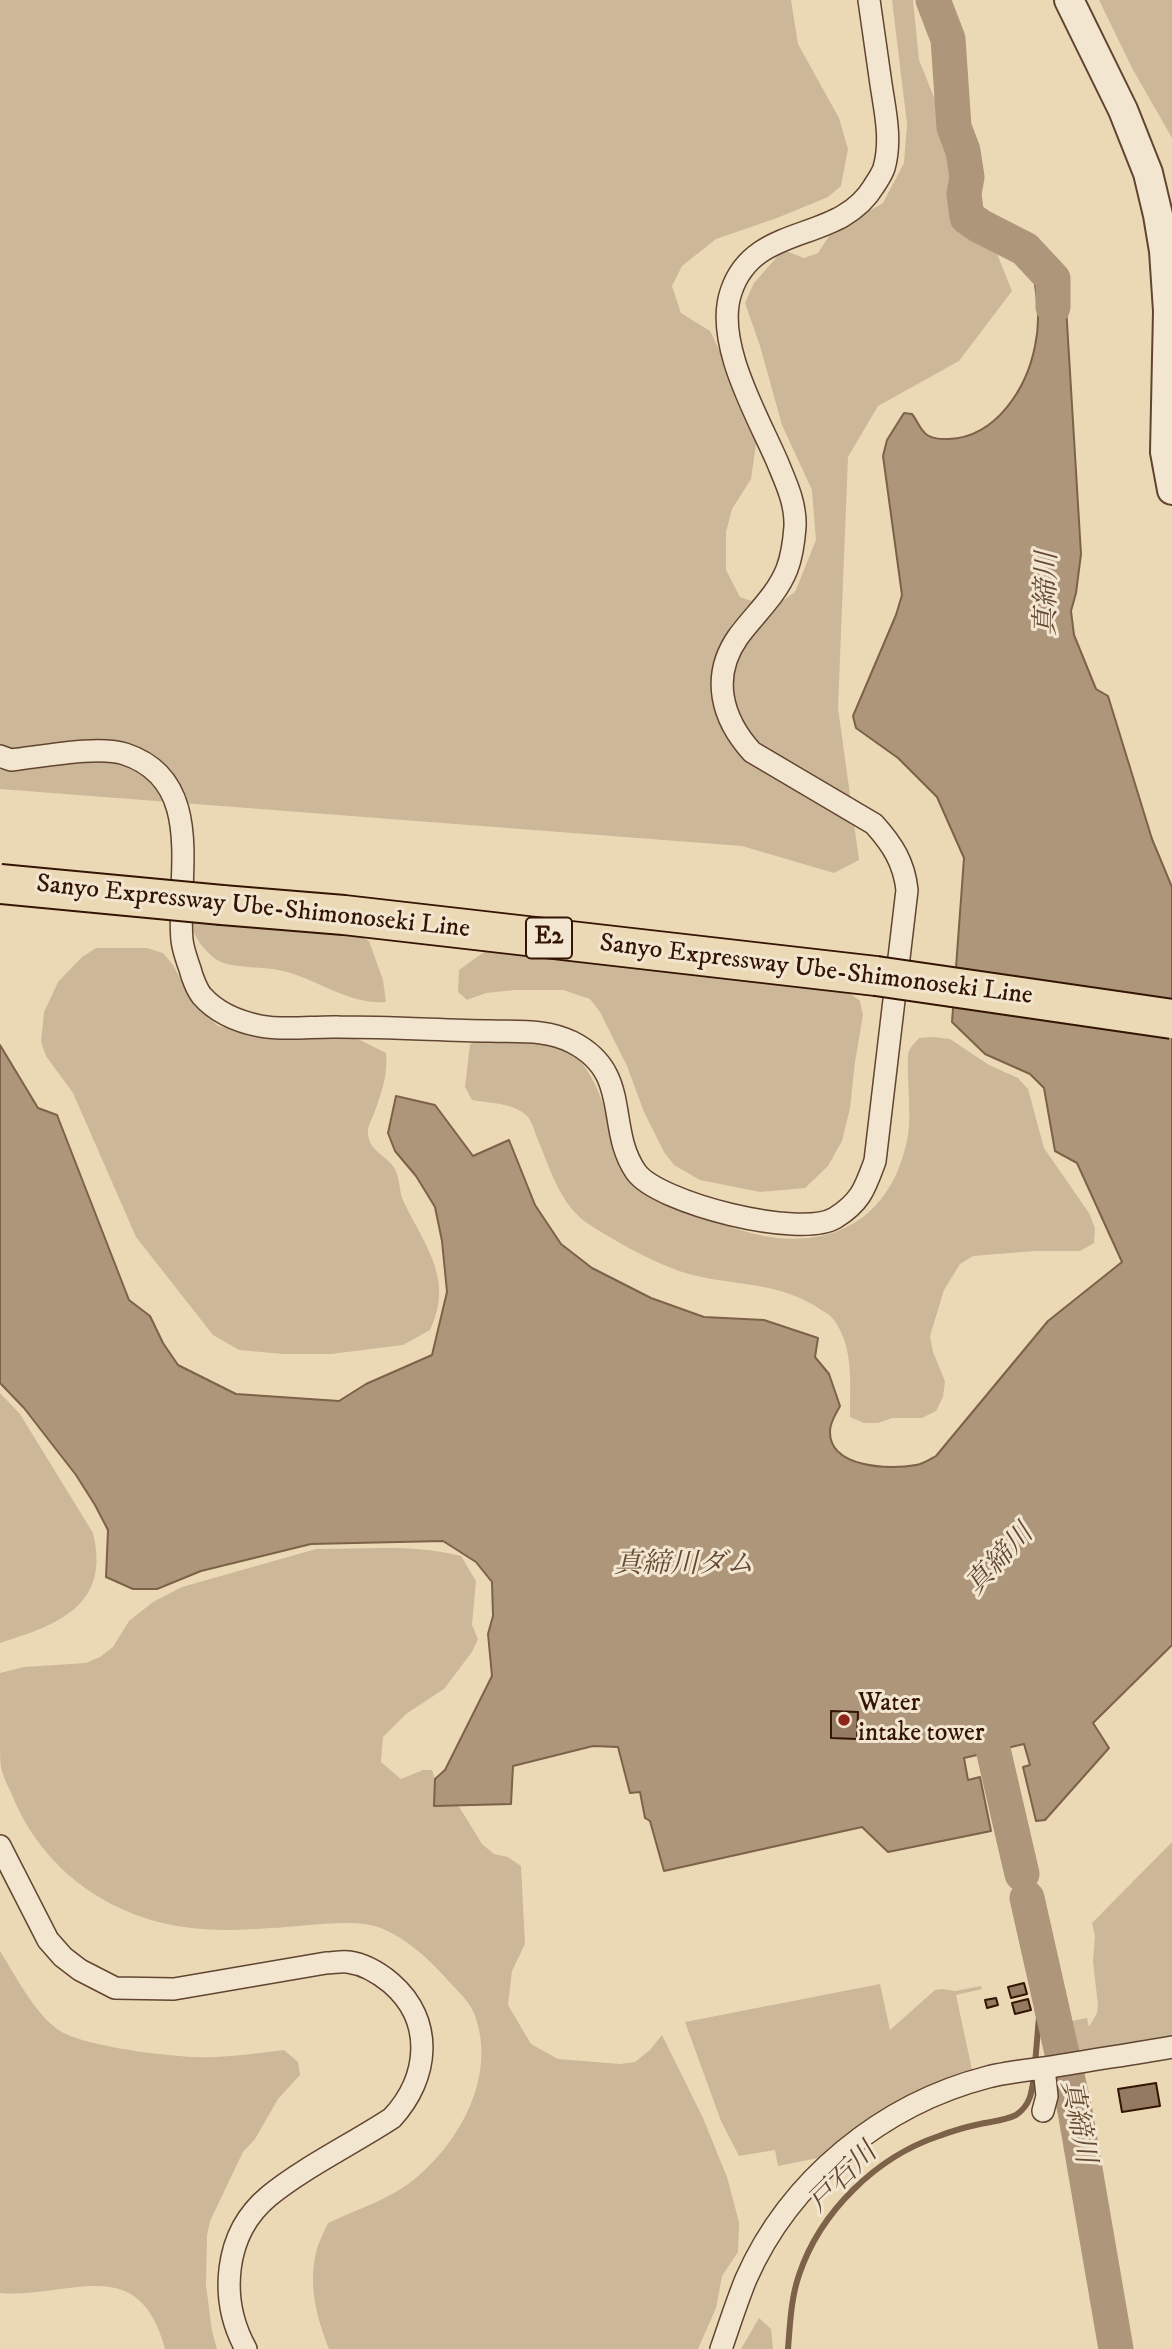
<!DOCTYPE html>
<meta charset="utf-8">
<style>
body{margin:0}
canvas{display:block;background:#ebd9b6}
</style>
<canvas width="1172" height="2349"></canvas>
<script>
const ctx = document.querySelector('canvas').getContext('2d');
ctx.lineJoin = 'round';
function fill(path, color) { ctx.fillStyle = color; ctx.fill(path, 'evenodd'); }
function strokePath(path, color, width, dash) { ctx.strokeStyle = color; ctx.lineWidth = width; ctx.lineCap = dash ? 'butt' : 'round'; ctx.setLineDash(dash || []); ctx.stroke(path); }
function write(font, color, halo, rows, align = 'center') {
  ctx.font = font + ' "IM FELL DW Pica","Noto Serif JP",serif'; ctx.lineWidth = 6; ctx.setLineDash([]); ctx.textBaseline = 'middle'; ctx.strokeStyle = halo; ctx.fillStyle = color; for (const [text, x, y, turn = 0] of rows) {
    ctx.save(); ctx.translate(x, y); ctx.rotate((+turn || 0) * Math.PI / 180); ctx.textAlign = isNaN(turn) ? turn : align; if (halo) ctx.strokeText(text, 0, 0); ctx.fillText(text, 0, 0); ctx.restore();
  }
}
fill(new Path2D(`
 M0,0H791L798,44L839,118L848,149L841,186L828,197L777,218L716,239L682,266L672,286L681,313L710,331L758,430L751,479L732,509L726,532V570L740,597L772,608L795,592L816,540L812,490L782,425L760,346L745,303L754,283L783,250L804,258L818,253L831,233L883,203L904,163L907,124L892,0H913L919,60L1012,291L959,361L878,406L848,457L838,708L859,860L834,873L742,846L0,789Z
 M1099,0H1172V138L1132,68Z
 M194,918L359,935L369,941L383,980L386,1002C349,1005 317,979 283,971C265,966 234,969 219,961C207,954 187,932 194,918Z
 M96,948H147L163,953L173,965L194,1005L218,1026L279,1038L358,1039L386,1053C388,1074 382,1091 375,1111C373,1117 368,1125 368,1131C367,1151 387,1155 395,1169C400,1178 399,1191 403,1200C424,1245 455,1279 430,1330L403,1345L331,1354H283L239,1350L213,1335L136,1237L73,1093L46,1056L41,1042L44,1012L58,982L82,957Z
 M500,951L847,991L860,1001L863,1015L855,1062L850,1108L842,1141L828,1166L805,1188L760,1192L700,1180L674,1165L664,1152L644,1112L627,1066L600,1012L590,999L563,990H515L486,993L467,1000L458,992L459,970L484,952Z
 M933,1037L950,1039L989,1065L1018,1078L1028,1089L1044,1148L1089,1213L1095,1228L1094,1243L1080,1251H1035L973,1256L960,1264L944,1290L930,1336L933,1352L945,1381L943,1397L936,1411L922,1418H892L878,1423H864L850,1417C850,1384 854,1348 834,1320C830,1314 822,1311 817,1307C772,1279 727,1287 679,1271C648,1260 617,1242 590,1225C561,1207 550,1169 538,1140C535,1133 532,1121 527,1116C515,1103 488,1103 472,1100L465,1087L470,1044C488,1037 505,1040 523,1042C541,1043 560,1046 574,1056C599,1073 614,1140 624,1168C658,1189 693,1214 731,1227C816,1257 891,1230 908,1135C911,1115 908,1092 908,1072C908,1066 907,1056 909,1051C911,1046 916,1042 919,1038Z
 M0,1393L20,1414L93,1533C111,1606 57,1625 0,1643Z
 M316,1549C363,1549 415,1544 461,1556L476,1581L472,1625L478,1639L472,1652L444,1689L406,1714L383,1737L381,1762L401,1779L423,1770H432L435,1779L434,1806L458,1805L482,1844L494,1854L508,1857L521,1866L525,1944L512,1971L508,2005L531,2044L558,2059L620,2064L635,2062L650,2050L662,2035L703,2118L727,2177L739,2222L738,2252L722,2276L716,2308L698,2349H329C317,2319 308,2285 316,2253C318,2243 324,2232 328,2223C358,2209 393,2198 417,2177C463,2138 497,2072 474,2013C469,2000 453,1987 444,1976C427,1957 405,1938 381,1928C354,1917 300,1927 271,1928C245,1930 217,1931 191,1928C114,1919 47,1874 15,1802C11,1791 4,1780 1,1768C0,1760 0,1750 0,1742C0,1719 0,1696 0,1673L24,1667L86,1663L100,1657L113,1647L129,1621L153,1602L182,1587Z
 M1172,1842V2036L1079,2054L1072,2021L1087,2018L1089,2027L1097,2013L1098,2005L1093,1962L1095,1936L1092,1923Z
 M0,1951C15,1975 34,2012 57,2029C81,2047 182,2059 214,2057C237,2056 261,2053 284,2050L298,2062L300,2075L278,2099L255,2139L243,2152L210,2221L207,2236L206,2285L212,2331L217,2349H165C139,2250 70,2299 0,2293Z
 M880,1984L890,2030L935,1990L942,1989L955,1991L981,1986L982,1989L956,1995L973,2074L823,2157L778,2166L775,2150L739,2156L721,2121L685,2022Z
 M759,2318L771,2329L773,2349H741Z`), '#ccb898');
const water = new Path2D(`
 M1046,259L1064,273L1081,554L1076,593L1071,611L1074,635L1096,689L1108,696L1152,839L1172,887V1645L1093,1723L1109,1748L1045,1820L1036,1821L1023,1767L1030,1765L1024,1744L964,1758L968,1780L980,1777L991,1831L888,1852L862,1827L664,1871L650,1821L645,1818L640,1792L630,1793L618,1747L593,1746L513,1766L511,1804L434,1806L435,1779L445,1770L492,1676L488,1634L493,1616L492,1582L476,1562L443,1541L311,1544L201,1571L157,1589H133L106,1577L108,1530L95,1505L76,1475L24,1408L0,1383V1045L38,1108L57,1115L129,1300L150,1316L163,1343L178,1365L236,1394L339,1401L366,1384L432,1355L447,1292L442,1241L435,1207L416,1176L395,1151L388,1133L396,1096L435,1105L473,1156L509,1140L535,1205L561,1244L592,1268L651,1298L704,1317L764,1320L818,1338L815,1357L829,1374L840,1406C836,1414 830,1422 830,1431C829,1468 890,1470 916,1465C923,1464 929,1460 936,1456L1048,1321L1122,1262L1077,1163L1055,1151L1044,1088L1030,1074L985,1054L952,1022L964,858L937,797L898,758L856,728L853,716L896,615L902,595L883,456L887,440L904,413L912,414C917,420 919,427 924,432C929,439 941,439 949,439C997,437 1027,387 1035,346C1041,319 1037,298 1033,271Z`);
fill(water, '#ad9679');
strokePath(water, '#7d624a', 2);
strokePath(new Path2D(`
 M1035,2064L1039,2017L1037,2007L1051,2004
 M788,2349C790,2324 791,2298 799,2275C820,2212 876,2157 939,2136C952,2131 966,2127 980,2124C992,2121 1004,2121 1016,2115C1031,2105 1032,2091 1034,2075`), '#7d624a', 6);
strokePath(new Path2D(`
 M933,0L948,39L954,127L963,151L967,177L964,194L967,217L980,226L1025,249L1053,279V307
 M983,1706L1022,1874
 M1027,1898L1075,2111L1116,2349`), '#ad9679', 35);
const building = new Path2D(`
 M831,1711L858,1712L857,1739L831,1738Z
 M1024,1983L1027,1994L1011,1998L1008,1987Z
 M996,1998L998,2005L987,2008L985,2000Z
 M1028,1999L1031,2010L1015,2014L1012,2003Z
 M1156,2083L1160,2106L1122,2112L1118,2089Z`);
fill(building, '#937a60');
strokePath(building, '#341403', 2);
const minor = new Path2D(`
 M0,756L11,760C40,757 99,745 125,754C207,781 176,877 182,940C183,950 187,960 190,969C192,977 197,990 202,996C217,1013 240,1022 260,1026C285,1031 314,1026 339,1027C389,1027 439,1030 490,1031C519,1032 546,1029 572,1042C633,1073 605,1127 636,1172C658,1203 800,1239 835,1218C861,1202 865,1188 875,1161L907,890C904,862 892,844 874,824L752,752C722,719 710,677 738,637C754,615 777,595 787,569C792,556 794,540 795,527C796,503 786,483 777,461C757,415 714,342 731,292C754,221 839,245 874,186C878,180 882,174 884,168C892,140 885,111 881,84C877,56 873,28 869,0
 M0,1846L48,1940L63,1957L80,1970L115,1988L174,1989L326,1963C333,1963 341,1961 348,1962C364,1964 379,1973 391,1983C435,2021 429,2078 392,2118C354,2143 303,2168 269,2196C223,2234 219,2300 246,2349
 M1043,2111L1047,2096L1044,2068
 M721,2349C729,2326 737,2301 746,2279C790,2179 883,2104 988,2077C1008,2072 1030,2070 1051,2067C1091,2060 1132,2054 1172,2047`);
const tertiary = new Path2D(`
 M1069,0L1123,110L1148,173L1158,215L1164,251L1168,311L1165,452L1172,490`);
const motorway = new Path2D(`
 M222,905L344,915L876,976`);
strokePath(minor, '#624530', 24);
strokePath(tertiary, '#624530', 32);
strokePath(motorway, '#341403', 42);
strokePath(minor, '#f2e6d0', 21);
strokePath(tertiary, '#f2e6d0', 28);
strokePath(motorway, '#ebd9b6', 38);
const motorwayBridge = new Path2D(`
 M0,884L222,905
 M876,976L1172,1019`);
strokePath(motorwayBridge, '#341403', 42, []);
strokePath(motorwayBridge, '#ebd9b6', 38);
for (const [x, y, r, color] of [
 [844,1720,7,"#8f2418"]
]) { const dot = new Path2D(); dot.arc(x, y, r, 0, 2 * Math.PI); ctx.fillStyle = color; ctx.fill(dot); strokePath(dot, '#f2e6d0', 2.5); }
for (const [x, y, w] of [
 [549,938,46]
]) { const box = new Path2D(); box.roundRect(x - w / 2, y - 20.5, w, 41, 5); ctx.fillStyle = '#f2e6d0'; ctx.fill(box); strokePath(box, '#341403', 2); }
write('bold 24px', '#341403', null, [
 ["E2",549,938]
]);
write('26px', '#341403', '#f2e6d0', [
 ["Sanyo Expressway Ube-Shimonoseki Line",253,908,6],
 ["Sanyo Expressway Ube-Shimonoseki Line",816,971,7]
]);
write('26px', '#341403', '#f2e6d0', [
 ["Water",858,1705],
 ["intake tower",858,1735]
], 'left');
write('italic 28px', '#644832', '#f2e6d0', [
 ["真締川",1049,594,-89],
 ["真締川",1001,1561,-47],
 ["真締川ダム",684,1566],
 ["真締川",1076,2122,79],
 ["戸石川",844,2179,-45]
]);
</script>
